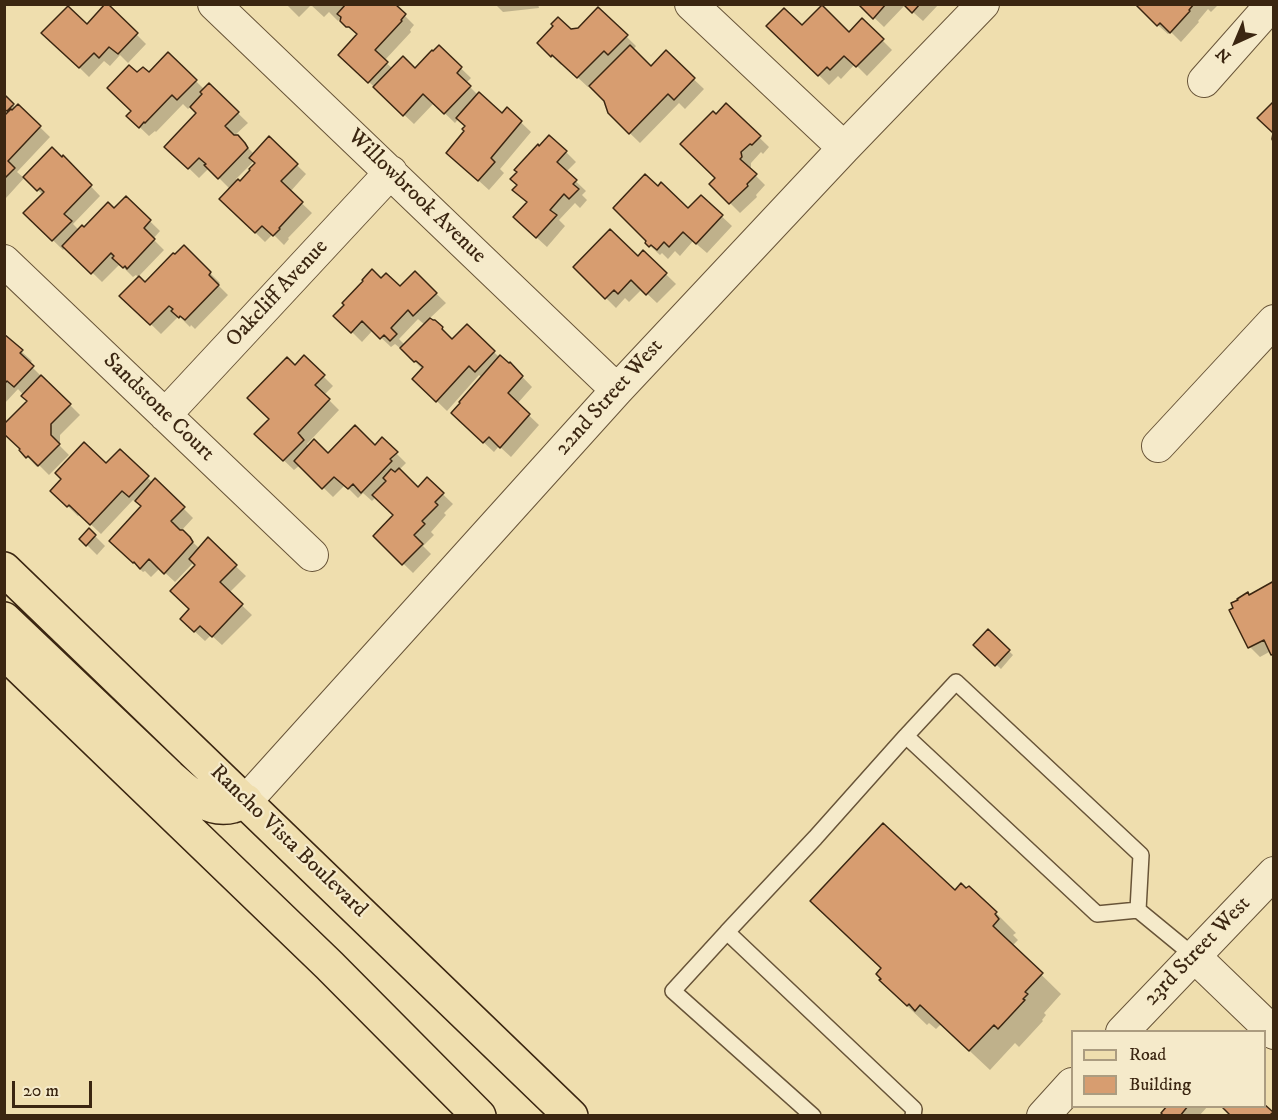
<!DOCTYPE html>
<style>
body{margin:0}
#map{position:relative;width:1278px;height:1120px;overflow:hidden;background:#efdeae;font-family:"IM FELL DW Pica",serif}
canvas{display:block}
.frame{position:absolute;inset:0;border:6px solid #3b2611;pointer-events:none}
.legend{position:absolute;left:1071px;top:1030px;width:195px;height:78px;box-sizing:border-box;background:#f5eaca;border:2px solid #ab9c80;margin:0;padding:8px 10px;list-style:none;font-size:18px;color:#3b2611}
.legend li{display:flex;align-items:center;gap:12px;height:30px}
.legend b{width:30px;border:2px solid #ab9c80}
.north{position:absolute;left:1206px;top:12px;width:60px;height:60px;-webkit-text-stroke:4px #f5eaca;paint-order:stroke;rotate:224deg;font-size:16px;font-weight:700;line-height:24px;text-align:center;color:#3b2611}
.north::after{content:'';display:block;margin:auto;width:21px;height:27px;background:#3b2611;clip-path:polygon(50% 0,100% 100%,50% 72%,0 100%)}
.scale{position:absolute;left:12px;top:1081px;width:80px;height:27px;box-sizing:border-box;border:3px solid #3b2611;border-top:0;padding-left:8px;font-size:18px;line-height:21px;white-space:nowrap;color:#3b2611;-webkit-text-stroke:4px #f5eaca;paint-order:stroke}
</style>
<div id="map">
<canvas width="1278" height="1120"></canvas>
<div class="frame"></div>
<ul class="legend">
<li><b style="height:8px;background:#efdeae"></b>Road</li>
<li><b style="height:16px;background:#d79d70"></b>Building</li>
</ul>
<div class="north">N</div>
<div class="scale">20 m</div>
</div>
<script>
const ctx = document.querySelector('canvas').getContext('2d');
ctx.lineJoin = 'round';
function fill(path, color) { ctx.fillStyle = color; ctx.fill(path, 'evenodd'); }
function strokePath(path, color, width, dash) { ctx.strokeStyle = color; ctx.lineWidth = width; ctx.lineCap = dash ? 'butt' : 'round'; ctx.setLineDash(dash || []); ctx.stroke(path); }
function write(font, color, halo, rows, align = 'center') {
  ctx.font = font + ' "IM FELL DW Pica",serif'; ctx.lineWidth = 4.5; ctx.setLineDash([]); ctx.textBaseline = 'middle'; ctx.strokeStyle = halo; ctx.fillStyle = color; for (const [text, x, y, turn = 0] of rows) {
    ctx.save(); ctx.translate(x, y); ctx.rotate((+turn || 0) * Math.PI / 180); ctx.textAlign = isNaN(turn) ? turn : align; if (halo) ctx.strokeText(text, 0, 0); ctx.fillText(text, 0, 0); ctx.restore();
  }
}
fill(new Path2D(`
 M286,4H393L414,25L410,30L411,32L384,61L393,69L415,70L439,47L471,78L466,83L478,95L502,115L507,109L531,132L500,169L504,173L489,190L458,162L467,126L459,118L455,123L434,103L414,124L340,55L358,36L341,20L343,15L338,21L329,12L324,17L311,5L299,17Z
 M495,4H538L539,8L503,12Z
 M860,4H939L923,21L905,5L884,27Z
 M1134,4H1219L1211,12L1208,9L1198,21L1199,22L1181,42L1171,32L1168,34Z
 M107,5L146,44L128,63L120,55L110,66L104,61L89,77L44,33L87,26Z
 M598,9L636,46L633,50L651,68L666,53L704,89L685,109L679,103L640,143L609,113L606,101L590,85L588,87L563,64L561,65L539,43L570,30H579Z
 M862,20L892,50L867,76L855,64L841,79L838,76L829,85L768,26L802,27L849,34Z
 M168,54L205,90L209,85L248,123L234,136L237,137L254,154L269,138L306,174L290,192L312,213L288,238L289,239L284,245L273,234L265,242L221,199L230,189L209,168L199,178L167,147L198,113L191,106L188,109L183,104L156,132L155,131L149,136L128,116L133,111L137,74L149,75ZM254,161L257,163L240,183L236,179Z
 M6,98L16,108L18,106L50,137L17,172L24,178L52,149L62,159L63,157L100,196L73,224L79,230L84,229L114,210L126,198L160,231L153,239L164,250L138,277L136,275L133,277L120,264L102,282L66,247L63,250L25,213L43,195L25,177L6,198L4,197V100Z
 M726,105L769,147L763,154L761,152L751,163V167L749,169L765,185L756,195L757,197L740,213L711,184L717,178L716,116Z
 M566,152L576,162L566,172L586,191L582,195L587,200L580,208L575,203L559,220L565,226L547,247L525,227L528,203L514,190Z
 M701,197L732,226L707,253L693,241L680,256L675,251L668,259L662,253L660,255L647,243L688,210Z
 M184,247L220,283L218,285L228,295L195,329L191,325L190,327L179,316L161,334L122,296L145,284Z
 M643,252L676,284L657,303L642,289L629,302L625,298L616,308L575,267L638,258Z
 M415,273L446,303L429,319L435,321L453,340L467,326L500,358L510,364L532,387L517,404L539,425L511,457L499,446L494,452L463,423V403L482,378L479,375L447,411L414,379L423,370L402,348L401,349L395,344L391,347L373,330L362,342L336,316L381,280L400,288ZM418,319L425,325L405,345L399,339Z
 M4,336L32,361L29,364L80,415L60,435V446L69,455L49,475L39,465L37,467L21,450L29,401L18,389L4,404Z
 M304,357L333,386L324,395L339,410L307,444L309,447L328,455L375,447L396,453L406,463L399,470L418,489L427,479L453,504L444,513L446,515L431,532L434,535L423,546L431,554L413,573L375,536L395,516L376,497L372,501L363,493L358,498L345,485L333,497L300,465L294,470L256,434L271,419L295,367Z
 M120,451L153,483L155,480L193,518L181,531L200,549L208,540L246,576L229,593L252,615L222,645L211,635L205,641L192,629L191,609L197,565L194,562L175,582L160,568L151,577L145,571L143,572L111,541L143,507L141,504L140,506L133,500L101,534L80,514L78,516L52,491L106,465Z
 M89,530L105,546L97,555L81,539Z
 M1274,583V655L1271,651L1260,657L1250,647V596Z
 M988,631L1013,655L1001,669L975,645Z
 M955,892L996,913L1016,933L1013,935L1018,940L1012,946L1061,994L1044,1013L1046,1015L1042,1020L1043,1021L1019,1047L1015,1043L990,1070L941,1024L936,1029L929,1023L927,1025L901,1000Z
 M1169,1106H1208L1199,1116H1166Z`), '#0003');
const building = new Path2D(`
 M105,4H108L138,33L118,54L109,47L99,58L94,53L79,68L41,33L68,6L87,24Z
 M346,4H395L406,14L401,20L402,21L375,50L388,62L368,83L338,55L357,34L349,27H346L340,21L341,17L337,14Z
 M858,4H886L873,19Z
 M903,4H920L912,13Z
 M1135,4H1194L1189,10L1190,11L1170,33L1160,23L1157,26Z
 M822,5L849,32L862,18L884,39L856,67L844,56L830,70L827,67L818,76L766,26L784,8L802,25Z
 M598,7L628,35L608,55L604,51L577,78L552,55L551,57L537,43L553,26L551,24L558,17L571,29L578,28Z
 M439,45L462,67L457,73L471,86L444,114L423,94L403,116L373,87L403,56L415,68L432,50L433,51Z
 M630,45L651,66L666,50L695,78L674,100L668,94L629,134L608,113L604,101L589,86Z
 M168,52L197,80L177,100L172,95L145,123L144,122L139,128L126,116L131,111L107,88L129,65L137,72L143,67L149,72Z
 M209,83L239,112L225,126L234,135H238L245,143L248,148L218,179L204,165L206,164L199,158L188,169L164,147L196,113L190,107L202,94L200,92Z
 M479,92L502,113L507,107L522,121L491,158L495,162L478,181L446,153L464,131L462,129L465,126L456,118Z
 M6,96L14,104L7,111L4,109V98Z
 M1274,101V144L1272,139L1273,133L1257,118Z
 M726,103L761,136L752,145L750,144L741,152L742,157L740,159L757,174L747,184L748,186L729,204L709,184L715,178L680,144L713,111L716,114Z
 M18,104L41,126L8,161L15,168L4,179V113L6,114L11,109L12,110Z
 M549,135L567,151L557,162L577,180L573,184L579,189L569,199L564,194L550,210L557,215L536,238L513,217L527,202L512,190L517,185L510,179L517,172L514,170L538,144L539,146Z
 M269,136L298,164L281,181L303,202L279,228L280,229L273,236L262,226L255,233L219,199L238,179L240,181L250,170L249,169L255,163L249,158Z
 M52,147L62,157L63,155L92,185L64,214L72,221L52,241L23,213L44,192L40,188L37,191L23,177Z
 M645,174L658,186L661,182L688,208L701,195L723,215L696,244L683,232L669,247L664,242L657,250L651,245L649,247L645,243L646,241L613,208Z
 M126,196L151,220L144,228L155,239L127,269L125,266L123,268L112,258L114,256L111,253L91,274L62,246L82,225L84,227L108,202L114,208Z
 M610,229L638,256L643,250L667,273L646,295L631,280L618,294L614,290L605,299L573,267Z
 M184,245L211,272L209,275L219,285L185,320L180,316L179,318L171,311L173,309L169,306L150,325L119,296L139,276L145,282L173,253L175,254Z
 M372,269L381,278L386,273L400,286L415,271L437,293L413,316L408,310L391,328L397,334L390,341L384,335L380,339L362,321L351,333L333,316L344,305L342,303L363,281L362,280Z
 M430,318L433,320H435L443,327L442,329L452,339L467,324L495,351L475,372L469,366L436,402L412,379L423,367L416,361L414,362L400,348Z
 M4,334L23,350L20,353L34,366L14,387L7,381L4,384Z
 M304,355L325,375L315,385L330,399L298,433L304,440L283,461L254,434L269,419L247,398L287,357L295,365Z
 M500,355L509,363L510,362L523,376L508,393L530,414L500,448L489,437L483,443L451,413L460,403L459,402Z
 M41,375L71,404L51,424V435L60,444L38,466L28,456L26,458L19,450L20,449L4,434V424L27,401L21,396Z
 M355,425L375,445L382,437L398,452L390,459L392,461L361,493L353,484L348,489L334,477L322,489L294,461L314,439L328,453Z
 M84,442L106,463L120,449L149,476L129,497L122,491L90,525L69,505L67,507L50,491L61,479L55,473Z
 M399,468L418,487L427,477L444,493L435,502L438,505L422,521L425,524L414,535L423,544L402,565L373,536L393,515L372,495L386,481L383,478L391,469L395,472Z
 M155,478L185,507L171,521L180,530H183L190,537L193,542L164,574L149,559L140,569L134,562L133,563L109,541L141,506L135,501Z
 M89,528L96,535L86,546L79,539Z
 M208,537L237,565L220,582L243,604L212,637L200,626L194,632L180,619L189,609L170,591L195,565L189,559Z
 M1274,581V654L1271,655L1264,640L1248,648L1229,610L1233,608L1231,603L1238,600L1237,599L1248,592L1249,595Z
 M988,629L1010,650L995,666L973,645Z
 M883,823L955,890L961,883L966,888L969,886L997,912L995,914L999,919L993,926L1043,973L1025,992L1028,994L1023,999L1025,1000L998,1029L994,1025L969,1051L920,1005L915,1011L909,1004L907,1006L879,980L881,979L876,974L881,968L810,901Z
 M1264,1104L1273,1112L1271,1114L1273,1116H1231L1223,1108L1225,1106H1264Z
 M1167,1106H1188L1180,1116H1164L1161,1113Z`);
fill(building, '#d79d70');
strokePath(building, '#3b2611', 1.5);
const service = new Path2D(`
 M906,736L956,682L1141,855L1138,910
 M727,932L673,991L813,1116
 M913,1116L914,1109L727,932L815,838L906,736L1097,914L1138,910L1194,956`);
const minor = new Path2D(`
 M214,4L617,390
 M691,4L844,148
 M1204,81L1272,4
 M4,261L312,555
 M165,415L391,172
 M1158,446L1274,321
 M246,801L617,390L844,148L983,4
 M1194,956L1274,1033
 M1122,1032L1274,873
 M1043,1116L1072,1084`);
const primary = new Path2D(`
 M4,569L571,1116
 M4,619L169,776C186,791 208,813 233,806C237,805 242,803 246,801
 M4,652L329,965L479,1116`);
strokePath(service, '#685438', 18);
strokePath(minor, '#685438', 34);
strokePath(primary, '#3b2611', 36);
strokePath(service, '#f5eaca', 15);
strokePath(minor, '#f5eaca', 32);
strokePath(primary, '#efdeae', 33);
write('22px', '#3b2611', '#f5eaca', [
 ["Willowbrook Avenue",416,197,44],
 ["Oakcliff Avenue",278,294,-47],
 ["22nd Street West",610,398,-48],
 ["Sandstone Court",158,408,44],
 ["Rancho Vista Boulevard",288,842,44],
 ["23rd Street West",1198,952,-46]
]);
</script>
